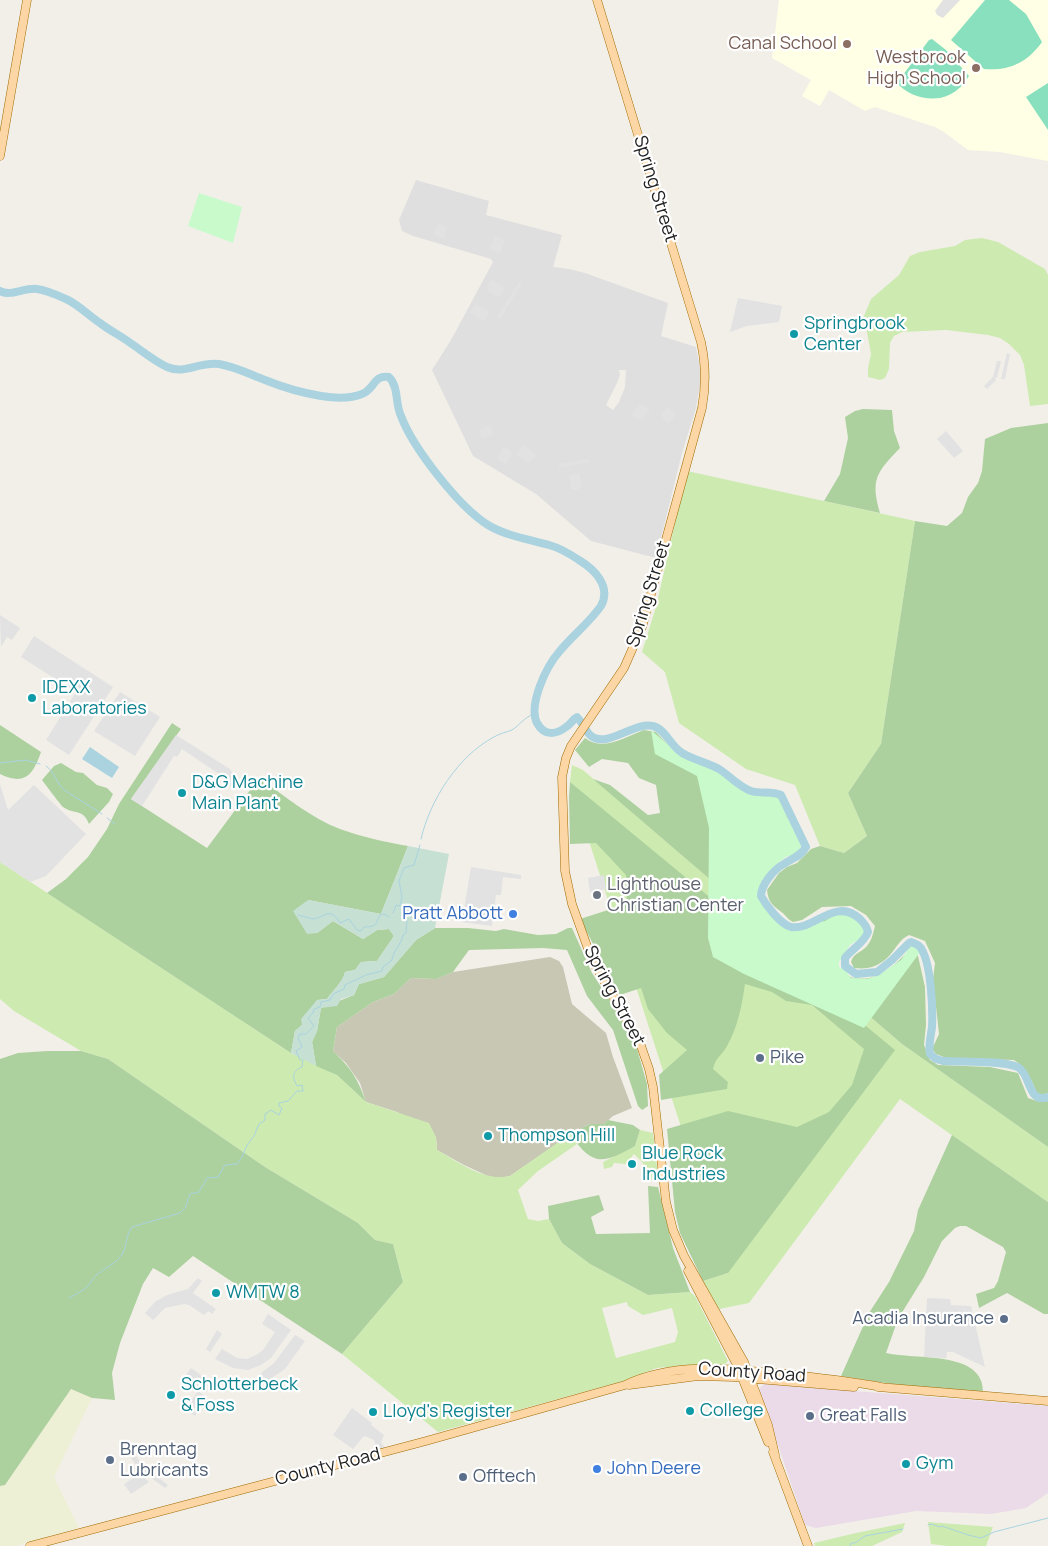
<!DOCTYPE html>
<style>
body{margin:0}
canvas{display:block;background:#f2efe9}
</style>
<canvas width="1048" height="1546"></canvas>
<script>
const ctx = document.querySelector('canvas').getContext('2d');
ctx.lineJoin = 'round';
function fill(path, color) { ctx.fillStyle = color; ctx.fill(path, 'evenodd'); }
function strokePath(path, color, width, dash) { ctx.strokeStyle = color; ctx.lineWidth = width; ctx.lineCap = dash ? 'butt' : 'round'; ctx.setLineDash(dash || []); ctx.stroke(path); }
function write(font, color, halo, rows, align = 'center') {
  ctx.font = font + ' Manrope,sans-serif'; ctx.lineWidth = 4.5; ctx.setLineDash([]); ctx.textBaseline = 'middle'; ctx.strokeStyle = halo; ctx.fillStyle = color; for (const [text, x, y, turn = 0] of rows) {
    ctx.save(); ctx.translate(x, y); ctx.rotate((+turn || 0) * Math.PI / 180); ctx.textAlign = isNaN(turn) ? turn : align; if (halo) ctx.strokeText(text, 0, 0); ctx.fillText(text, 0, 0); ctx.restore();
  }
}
fill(new Path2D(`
 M416,180L489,201L486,215L562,235L553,267L569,269L585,273L668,303L661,336L696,347L700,369V384L696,408L682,453L656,558L591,541L536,494L473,456L432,370L451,340L493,262L491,259L413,236L402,231L399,220ZM619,370H626L625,387L619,402L613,410L606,405L617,383L620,375Z`), '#e0dfdf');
fill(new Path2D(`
 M764,1384L1048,1406V1493L1026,1508L991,1514L916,1511L816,1528L805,1525L759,1389Z`), '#ebdbe8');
fill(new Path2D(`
 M779,0H1048V161L1000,152L968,150L944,132L935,127L875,107L865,111L829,90L820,106L802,96L811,80L772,58Z`), '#ffffe5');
fill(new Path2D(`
 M550,957L559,961L563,967L572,1004L606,1033L613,1057L632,1108L613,1116L604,1124H590L571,1134L510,1176L499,1178L490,1177L464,1165L437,1150L436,1137L397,1112L366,1102L360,1083L346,1063L333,1051L337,1027L373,1002L394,994L411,978L436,979L453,972Z`), '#c7c7b4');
fill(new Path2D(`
 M71,1389L92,1398L54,1477L79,1528L15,1546H0V1486L5,1485Z`), '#eef0d5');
fill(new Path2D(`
 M982,238L998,242L1045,269L1048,275V404L1030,406L1024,365L1020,355L1009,344L1000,338L988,335L946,330L902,332L894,336L890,343L889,369L885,378L880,380L868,377V368L871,354L864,316L871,299L899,275L910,256L920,252L955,246L965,240Z
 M687,471L915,521L881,744L848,793L867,836L844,853L820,846L795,785L746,769L679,723L665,672L642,652L656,607Z
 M572,765L583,770L902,1044L1048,1147V1202L900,1099L749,1303L719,1309L703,1281L728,1273L570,782Z
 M0,862L291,1053L337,1075L366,1102L429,1123L436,1137L437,1150C459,1162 484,1182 510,1176L570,1134L577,1144L538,1171L518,1190L528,1219L538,1221L549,1219L562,1243L590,1264L648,1295L690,1292L695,1296L728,1361L723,1366L690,1365L657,1368L623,1381L438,1432L342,1354L403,1282L393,1244L375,1240L358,1223L265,1167L108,1059L81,1051L14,1011L0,999ZM627,1302L628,1306L643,1315L672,1308L678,1332L675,1342L616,1358L602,1308Z
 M640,1130L653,1133L658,1176L657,1178L650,1180L648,1174H643V1163L634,1154L626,1164L614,1163L612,1167L604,1169L603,1162L635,1146Z
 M928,1522L993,1527L986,1546H948L931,1544Z
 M905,1523L902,1532L872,1546H815L814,1543L856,1533Z`), '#cdebb0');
fill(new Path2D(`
 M863,409L892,410L894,431L900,448C877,472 870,479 880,513L824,501L840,474L848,438L845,417L855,411Z
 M1048,423V1093L1041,1095L1037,1093C1031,1079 1027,1068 1014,1060L946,1058L936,1054L932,1049L939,1034L933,979L935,963L925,941L909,935C899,940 897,947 890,955C880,966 868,970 854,968L851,962C854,953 858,954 865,948C871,943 873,934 875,926L866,915L851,906L822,907L802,920L793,922C787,919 785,914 780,911C772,905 768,901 767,890L779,873L787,867L797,863L811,849L820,846L844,853L867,836L848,793L881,744L915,521L947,526L962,513L968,497L978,483L982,471L985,439L1011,428Z
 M172,723L181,729L131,799L207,848L259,778C285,796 311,818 340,829C362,837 385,842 408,846L381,914L308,900L317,933L333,921L363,939L377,930L389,929L394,936L377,961L361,962L355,970L345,972C343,982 333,990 327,999L317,1000L302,1025L295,1031L291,1053L47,893L66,879L88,857L107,829L119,804Z
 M0,725L41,752C33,775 25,786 0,774Z
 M644,730L656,732L679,757L748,794L778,797L797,840L792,850L764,873L755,892L773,920L787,932L804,929L836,915L838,968C843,971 849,978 855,978C879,982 895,965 910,949H915L918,956L925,987L926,1025L924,1045L930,1060L938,1065L990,1067L1018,1073L1028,1098L1040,1102L1048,1100V1147L902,1044L593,779L610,785L648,815L660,813L656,785L639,778L628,763L602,759L589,767L575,750L585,738C603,752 625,737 644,730Z
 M61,763L76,772L83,773L97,785L107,788L113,794L109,802L89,824C83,808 74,815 63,807C60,804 45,784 42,780L54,766Z
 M570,782L895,1050L728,1273L703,1281L680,1233L675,1212L667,1129L728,1111L797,1127L829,1112L852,1085L864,1049L812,1005L786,1001L772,992L745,984C742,1005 738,1027 727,1046C722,1056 716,1056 713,1069L728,1082L727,1089L661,1100L659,1075L687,1050L667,1033L648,1009L641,988L620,995L580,919L627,904L626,875L596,843L570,844L569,797Z
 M435,928H468L496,931L504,929L538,935L556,934L568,928H572L592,973L620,1016L637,1049L647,1084L648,1106L642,1110L638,1106L613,1030L587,996L567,950L543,948L469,950L453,972L436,979L411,978L394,994L373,1002L337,1027L333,1051C351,1068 358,1079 366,1102L337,1075L316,1066L312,1042L317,1031L321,1008L354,995L359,984L384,977L416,940Z
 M47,1051H81L108,1059L265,1167L358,1223L375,1240L393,1244L403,1282L342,1354L193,1256L169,1277L153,1268L143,1284L120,1343L112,1373L115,1400L92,1398L71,1389L5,1485L0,1486V1059L18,1053Z
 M608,1120L633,1125L640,1130L635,1146C603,1164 593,1167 570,1134L590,1124H604Z
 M952,1135L1048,1202V1314H1044L1007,1293L979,1308L976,1294L994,1288L998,1281L1006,1252L1003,1247L966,1226H960L955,1228L942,1241L924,1277L898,1319L886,1353C915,1360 985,1350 983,1393L892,1384L841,1376L869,1313L889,1282L914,1231L918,1210Z
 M648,1186L658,1187L673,1248L690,1292L648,1295L590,1264L562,1243L549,1219L548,1206L599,1195L604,1210L591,1217L596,1234L650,1233Z`), '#add19e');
fill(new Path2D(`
 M408,846L449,854L435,928L416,940L384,977L359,984L354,995L341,999L337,1006L321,1008L317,1031L312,1042L316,1066L291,1053L295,1031L302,1025L301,1019L317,1000L327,999C333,990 343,982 345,972L355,970L361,962L377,961L394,936L389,929L377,930L363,939L333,921L317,933L307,934L293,911L308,900L381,914Z`), '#c6e0d4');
fill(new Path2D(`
 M199,193L242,207L233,243L188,226Z
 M651,730L681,756L700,759L709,768L728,778L746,792L752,794H771L782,801L786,816L802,840V844L797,855L792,857L787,856L778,863L763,879L758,890L762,901L776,921L789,930L797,931L803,929L811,923L825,921L835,915L847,914L861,923L864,930V936L850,945L839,962V967L846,971L851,978L867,979L879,975L901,960L911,945L914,944L919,947L921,951L864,1028L744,974L713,957L708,938L709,828L697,776L655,754Z`), '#c8facc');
fill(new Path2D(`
 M985,0H1009L1026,14L1042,42C1027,63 1009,71 984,69L951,40Z
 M932,39L946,50L969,76C964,84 958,91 949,95C933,103 909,97 897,83L929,40Z
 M1048,83V130L1026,97Z`), '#88e0be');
fill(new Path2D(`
 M943,0H960L943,18L937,15L935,11Z
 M437,224L448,227L444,238H441L434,234Z
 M494,236L505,240L501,252H498L497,253L490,249Z
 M492,280L505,288L498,298L486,290L488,288L486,286Z
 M519,282L522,284L500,319L497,317Z
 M738,298L782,306L779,322L747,326L730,332Z
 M476,304L490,312L484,322L470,313L471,310Z
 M1007,353L1010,354L1005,379H1001Z
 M997,361H1001L997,378L994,377L996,380L987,389L984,386L993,377Z
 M641,403L650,410L642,420L639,419L638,420L631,415Z
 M668,407L676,415L668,424L662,418L663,417L661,415Z
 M490,425L494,434L483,439L481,438L479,430Z
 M946,431L963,451L954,458L937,439Z
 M523,445L536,454L534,456L535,457L529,463L516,454Z
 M503,448H507L513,453L506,464L503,462L502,463L497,458Z
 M589,459L590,462L559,468V464Z
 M579,473L582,488H579V490L571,489L569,475Z
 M0,615L20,628L12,640L7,637L1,647Z
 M34,636L113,687L69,755L46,740L76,692L21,657Z
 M120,692L160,717L135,756L94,731Z
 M176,735L230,769L239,783L228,787L222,776L182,749L177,757L174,756L142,806L131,799Z
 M0,784L8,810L34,785L86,834L46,876L30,882L0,862Z
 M471,867L521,875V879L503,877L501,895H496L492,926L462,922Z
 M604,875L606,889L590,892L588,878Z
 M198,1278L202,1281L193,1293L216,1309L212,1314L208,1311L204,1315L189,1305L184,1304L165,1308L153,1320L145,1313L155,1302L167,1295L188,1289Z
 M927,1298L950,1299L951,1305L971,1306L985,1367L953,1352H947L946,1358L924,1357Z
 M268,1314L291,1330L271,1358L261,1365L248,1370L233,1368L215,1359L222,1349L237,1358L247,1359L258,1354L263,1350L275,1332L262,1324Z
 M217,1330L222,1334L210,1352L206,1349Z
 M295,1335L305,1341L285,1369L264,1383L261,1373L274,1363Z
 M191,1368L206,1379L199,1389L184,1378Z
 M198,1391L208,1399L195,1416L185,1409Z
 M352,1408L372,1423L371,1425L384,1435L381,1442L385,1448L375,1451L376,1447L374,1440L365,1436L363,1437L353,1449L333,1435Z
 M136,1456L142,1465L168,1485L165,1488L144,1473L136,1465L131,1458Z
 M140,1474L149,1482L131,1494L124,1484Z`), '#e2e2e2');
fill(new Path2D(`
 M90,747L119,767L112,778L82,759Z`), '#aad3df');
strokePath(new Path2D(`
 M0,763L26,760L40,764
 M46,766C55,772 56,783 64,790L102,814
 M107,818L115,824
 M421,839C430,800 458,756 494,737C499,734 506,732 512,730C520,725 523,718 534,714
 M393,913L396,905L400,906L402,897L399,881L404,868L414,865L420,845
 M298,915L313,919C326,917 330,906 340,923L349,919L357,930L361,931L364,927C377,926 374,927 380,915L384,914L389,917
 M69,1298C76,1294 83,1291 89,1285C92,1281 94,1276 99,1273C109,1265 115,1265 123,1253C127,1244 126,1235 132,1227L180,1213L185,1208L190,1194L199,1192L207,1178L218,1177L225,1165L237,1164L242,1157L247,1145L254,1136L259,1124L265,1120V1114L271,1110L279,1115L282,1108L279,1106V1103L288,1101L297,1091H303L302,1085L297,1086C292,1077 292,1071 302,1067L303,1060H300L296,1051L302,1047L298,1038L300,1034H306L314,1026L308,1018L313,1013L314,1009L320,1007L321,1002L330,1000L333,994L344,989L345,985L366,975L382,971L383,967L392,960C393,951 401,945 403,935L406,933L407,920L402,919
 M928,1525L931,1524L940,1527L942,1526L968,1535L981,1538L994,1532L1048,1518
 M850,1546L851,1543H855L865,1536L903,1529`), '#aad3df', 1);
strokePath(new Path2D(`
 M0,291C11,297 25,287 37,289C46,290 57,295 66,299C79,305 88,315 100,323C109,330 119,335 129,342C141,350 153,360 167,367C185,375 200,361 219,364C236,367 249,374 265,380C282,387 303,393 321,396C333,398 350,399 362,394C374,390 374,374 389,377C399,387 395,404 401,416C413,448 459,507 488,525C506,536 529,539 549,545C560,548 570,554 579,560C587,565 594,570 599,578C605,587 606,597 601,606C589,623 572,636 559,652C546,667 528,705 537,723C544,736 556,735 566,727C571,724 573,719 577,717C582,722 585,730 590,735C606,750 634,721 653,726C666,729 671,748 684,754C695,760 708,763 719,769C730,776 738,786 751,791C761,794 772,791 781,795L806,847C801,856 793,858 784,864C774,869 761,885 761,896C766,905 780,924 791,927C814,931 835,896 860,919C864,923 867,927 868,932C864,943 852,949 845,958V966L856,974L877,972L892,960L909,943L911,942C917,944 921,946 923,952C931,968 933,1009 932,1027C931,1036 928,1045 930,1054L936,1059L943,1061C959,1062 1009,1060 1019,1068C1031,1076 1028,1104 1048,1097`), '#aad3df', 8);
const major = new Path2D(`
 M597,0L701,342C706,365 706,386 702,408L642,627L624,668L571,746L566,758L562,777L565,871L572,904L592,960L640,1043L649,1069L653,1087L666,1202L673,1230L684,1256L744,1362L768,1425L775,1455
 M0,156L27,0
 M688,1271L737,1365L768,1442
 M629,1385L698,1376L733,1377L854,1387
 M878,1387L1048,1401
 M773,1452L808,1546
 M30,1546L426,1441L625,1385C675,1361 733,1369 786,1374C818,1378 850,1381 881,1387`);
strokePath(major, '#a06b00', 9);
strokePath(major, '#fcd6a4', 8);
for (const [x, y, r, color] of [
 [847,44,5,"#8d6e63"],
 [976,68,5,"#8d6e63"],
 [794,334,5,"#0f9aa8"],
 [32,698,5,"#0f9aa8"],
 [182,793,5,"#0f9aa8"],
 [597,895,5,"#6b7280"],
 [513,914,5,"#3f7fe0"],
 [760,1058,5,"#5c6f8a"],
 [488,1136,5,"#0f9aa8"],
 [632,1164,5,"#0f9aa8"],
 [216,1293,5,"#0f9aa8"],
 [1004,1319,5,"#5c6f8a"],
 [171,1395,5,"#0f9aa8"],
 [690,1411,5,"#0f9aa8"],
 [373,1412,5,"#0f9aa8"],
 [810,1416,5,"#5c6f8a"],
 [110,1460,5,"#5c6f8a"],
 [906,1464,5,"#0f9aa8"],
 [597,1469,5,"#3f7fe0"],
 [463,1477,5,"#5c6f8a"]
]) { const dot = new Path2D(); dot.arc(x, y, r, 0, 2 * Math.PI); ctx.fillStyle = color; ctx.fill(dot); strokePath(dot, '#fff', 2); }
write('18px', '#785e54', '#fff', [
 ["Canal School",837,44],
 ["Westbrook",966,58],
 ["High School",966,79]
], 'right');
write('18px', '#222', '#fff', [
 ["Spring Street",655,189,73],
 ["Spring Street",649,594,-73],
 ["Spring Street",614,996,62],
 ["County Road",752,1373,4],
 ["County Road",328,1467,-14]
]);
write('18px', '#0d838f', '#fff', [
 ["Springbrook",804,324],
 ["Center",804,345],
 ["IDEXX",42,688],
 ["Laboratories",42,709],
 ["D&G Machine",192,783],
 ["Main Plant",192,804],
 ["Thompson Hill",498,1136],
 ["Blue Rock",642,1154],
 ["Industries",642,1175],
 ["WMTW 8",226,1293],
 ["Schlotterbeck",181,1385],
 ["& Foss",181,1406],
 ["College",700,1411],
 ["Lloyd's Register",383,1412],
 ["Gym",916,1464]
], 'left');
write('18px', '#5b616d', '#fff', [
 ["Lighthouse",607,885],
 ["Christian Center",607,906]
], 'left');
write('18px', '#366cbe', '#fff', [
 ["Pratt Abbott",503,914],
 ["John Deere",607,1469,"left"]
], 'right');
write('18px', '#4e5e75', '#fff', [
 ["Pike",770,1058],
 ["Acadia Insurance",994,1319,"right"],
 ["Great Falls",820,1416],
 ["Brenntag",120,1450],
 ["Lubricants",120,1471],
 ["Offtech",473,1477]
], 'left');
</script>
